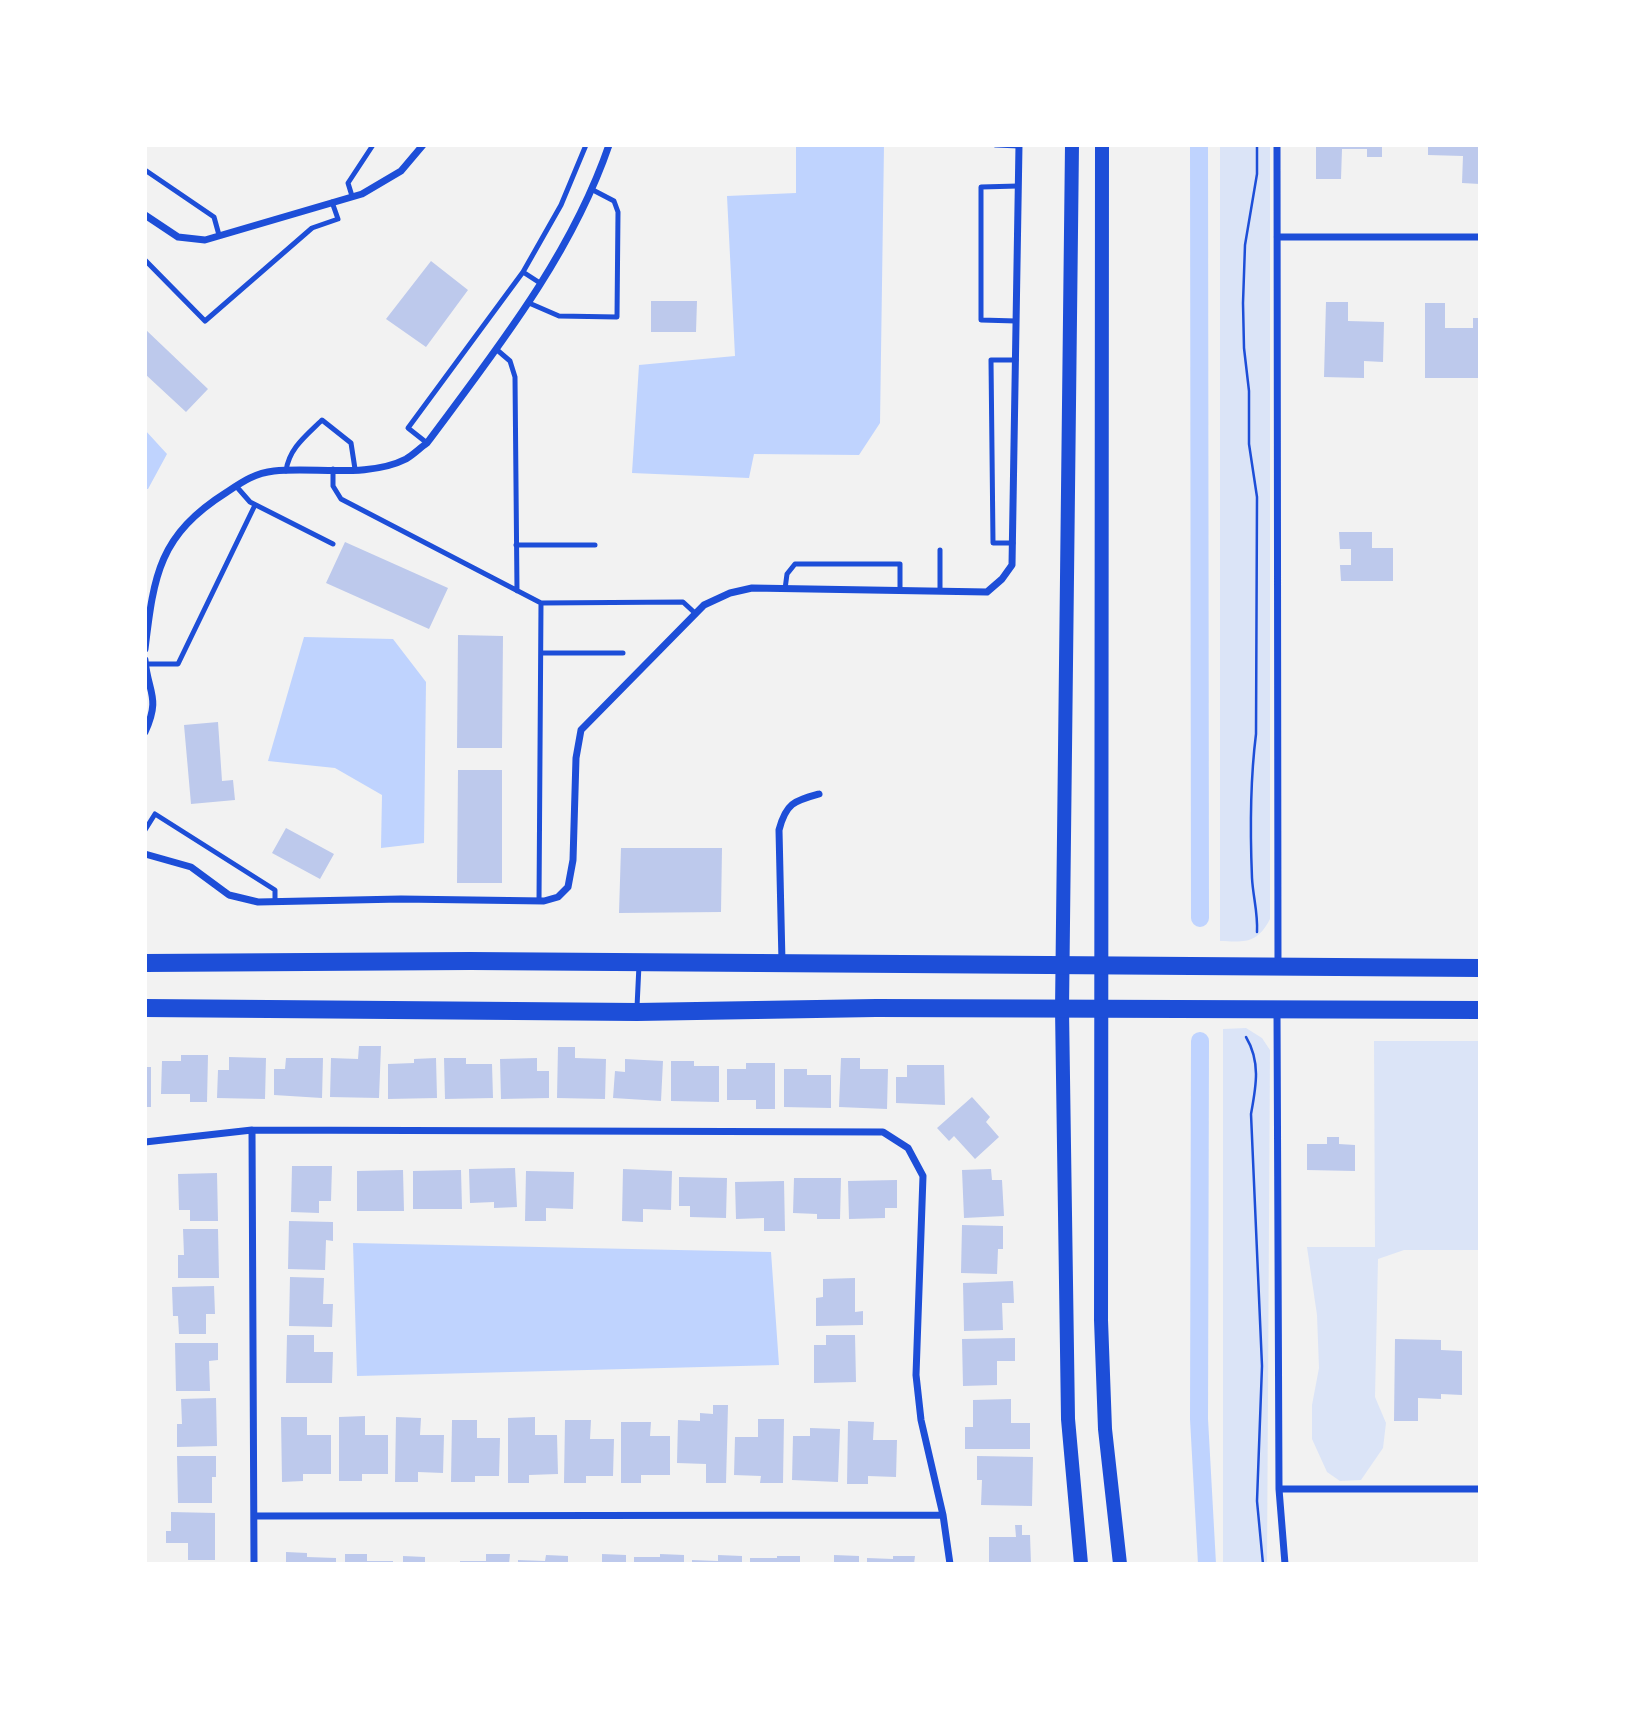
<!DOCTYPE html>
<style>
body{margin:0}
#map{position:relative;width:1625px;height:1709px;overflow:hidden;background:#f2f2f2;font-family:Overpass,sans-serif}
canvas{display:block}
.frame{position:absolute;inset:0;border:147px solid #fff;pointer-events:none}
</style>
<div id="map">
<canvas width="1625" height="1709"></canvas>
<div class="frame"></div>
</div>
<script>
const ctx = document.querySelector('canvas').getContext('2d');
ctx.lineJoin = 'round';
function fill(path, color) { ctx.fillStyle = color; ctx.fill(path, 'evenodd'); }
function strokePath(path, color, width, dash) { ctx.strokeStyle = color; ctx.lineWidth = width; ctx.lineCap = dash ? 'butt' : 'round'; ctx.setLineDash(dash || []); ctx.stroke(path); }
fill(new Path2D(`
 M1220,145H1270V919C1257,944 1245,942 1220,941Z
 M1246,1028L1262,1038L1270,1050L1267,1564H1223V1029Z
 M1374,1041H1480V1250H1404L1378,1259L1375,1397L1386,1423L1383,1448L1361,1480L1340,1481L1327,1472L1312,1439V1405L1319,1368L1317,1315L1307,1247H1375Z`), '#dbe4f7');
fill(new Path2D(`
 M796,145H884L880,423L859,455L754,454L749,478L632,473L639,365L735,356L727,196L796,193Z
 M145,430L167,454L148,489H145Z
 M304,637L393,639L426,682L424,843L381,848L382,795L335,768L268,761Z
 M353,1243L771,1252L779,1365L357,1376Z`), '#bfd3fe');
strokePath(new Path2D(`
 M1199,145L1200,918
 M1200,1041L1199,1419L1207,1564`), '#bfd3fe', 18);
fill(new Path2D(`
 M1316,145H1382V157H1367V149H1342L1341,179H1316Z
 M1428,145H1480V184L1462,183L1463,156L1428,155Z
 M431,261L468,290L426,347L386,319Z
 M651,301H697L696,332H651Z
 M1326,302H1348V321L1384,322L1383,362L1364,361V378L1324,377Z
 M1425,303H1445V328H1473V318H1480V378H1425Z
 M145,329L208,389L186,412L145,374Z
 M1339,532H1372V548H1393V581H1341L1340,565H1351V549H1340Z
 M345,542L448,588L429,629L326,583Z
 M458,635L503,636L502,748H457Z
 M218,722L222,781L233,780L235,800L191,804L184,725Z
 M458,770H502V883H457Z
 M286,828L334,854L320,879L272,853Z
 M621,848H722L721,912L619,913Z
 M359,1046H381L379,1098L330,1097L331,1058L358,1059Z
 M558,1047H575V1058L606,1059L605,1099L557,1098Z
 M181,1055H208L207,1102H190V1094H161L162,1061H181Z
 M229,1057L266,1058L265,1099L217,1098L218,1070H229Z
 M286,1058H323L322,1098L274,1095V1069H285Z
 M436,1058L437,1098L388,1099V1064L414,1063V1059Z
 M444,1058H466V1064H492L493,1098L445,1099Z
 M537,1058V1071H549V1098L501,1099L500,1059Z
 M841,1058H860V1069H888L887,1109L839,1107Z
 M625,1059L663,1061L661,1101L613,1098L615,1071L625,1072Z
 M671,1061H694V1066H719V1102L671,1101Z
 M746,1063H775V1109H756V1100H727V1069H746Z
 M907,1065H944L945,1105L896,1103V1077H907Z
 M145,1067H151V1107H145Z
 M784,1069H807V1075H831V1108L784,1107Z
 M972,1097L990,1117L986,1122L999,1137L975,1159L954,1136L949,1141L937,1128Z
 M1327,1137H1339V1144L1355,1145V1171L1307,1170V1144H1327Z
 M292,1166H332L331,1201H319V1213L291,1212Z
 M515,1168L517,1207L494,1208V1202L470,1203L469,1169Z
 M623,1169L672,1171L671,1210L643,1209V1222L622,1221Z
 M991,1169L992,1180H1002L1004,1216L964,1218L962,1170Z
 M403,1170L404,1211H357V1171Z
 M461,1170L462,1209H413V1171Z
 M526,1171L574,1172L573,1209L546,1208V1221H525Z
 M217,1173L218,1221H190V1210H179L178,1174Z
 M679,1177L727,1178L726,1218L690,1217V1206H679Z
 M794,1178H841L840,1219H817V1214L793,1213Z
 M897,1180V1208H885V1218L849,1219L848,1181Z
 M784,1181L785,1231H764V1218L736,1219L735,1182Z
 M289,1221L333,1222V1241L326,1240L325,1270L288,1269Z
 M962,1225L1003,1226V1249H998L997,1274L961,1273Z
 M183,1229H218L219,1278H178V1255H184Z
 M290,1277L324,1278L323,1304H333L332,1327L289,1326Z
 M855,1278V1312L863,1311V1325L816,1326V1298L823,1297V1279Z
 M1013,1281L1014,1303H1002L1003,1330L964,1331L963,1283Z
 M214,1286L215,1314H206V1334H179L178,1316H173L172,1287Z
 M287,1335H314V1352H333L332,1383H286Z
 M826,1335H855L856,1382L814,1383V1345H826Z
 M1015,1338V1361H997V1385L963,1386L962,1339Z
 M1395,1339L1441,1340V1350L1462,1351V1395L1441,1394V1399L1418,1398V1421H1394Z
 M175,1343H218V1360L209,1361L210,1391H176Z
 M216,1398L217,1446L177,1447V1424H182L181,1399Z
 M1011,1399V1423H1030V1449H965V1427H973V1400Z
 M713,1405H728L726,1483H706V1464L677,1463L678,1420L700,1421V1413L713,1414Z
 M365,1416V1435H388V1474H362V1481H339V1417Z
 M281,1417H307V1435H331V1474H303V1481L282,1482Z
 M396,1417L421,1418L420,1435H444L443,1473L418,1472V1482H395Z
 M535,1417V1435H557L558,1474L529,1475V1483H508V1418Z
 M758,1419H784L783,1483H760L761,1476L734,1475L735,1437H758Z
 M452,1420H477V1438H500L499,1476H475V1482H451Z
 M565,1420H591L590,1439H614L613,1476H586V1483H564Z
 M848,1421L874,1422L873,1440H897L896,1477L868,1476V1484H847Z
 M621,1422H651L650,1436H670V1475H641V1483H621Z
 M810,1428L840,1429L838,1482L792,1480L793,1436H810Z
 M177,1456H216V1477H212V1503H178Z
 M977,1456L1033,1457L1032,1506L981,1505L982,1480H977Z
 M171,1512L215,1513V1560H188V1543H166V1531H171Z
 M1015,1525H1022V1535H1030L1031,1564H989V1537H1016Z
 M286,1552L307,1553V1557L336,1558V1564H286Z
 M345,1554H367V1561H393V1564H345Z
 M486,1554H510L509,1564H460V1561H486Z
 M602,1554L626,1555V1564H602Z
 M660,1554L684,1555V1564H634V1557H660Z
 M546,1555L568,1556V1564H518V1560L545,1561Z
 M718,1555L742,1556V1564H692V1560L718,1561Z
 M834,1555L859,1556V1564H834Z
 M403,1556L425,1557V1564H403Z
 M777,1556H800V1564H750V1558H777Z
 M893,1556H915L914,1564H867V1558L893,1559Z`), '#bdc9ec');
strokePath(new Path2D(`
 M1257,145V174L1245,245L1243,303L1244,348L1249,391V444L1257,497L1256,734C1250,782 1250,830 1252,878C1253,897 1258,912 1257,932
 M1246,1037C1261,1062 1256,1087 1251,1114L1262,1366L1257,1501L1263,1564`), '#1d4ed8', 2.5);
strokePath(new Path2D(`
 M996,145L1019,146
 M145,170L214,217L219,235
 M352,196L348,183L373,145
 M145,260L205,321L312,228L338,219L332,202
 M540,283L523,272L561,205L586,145
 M529,303L559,316L617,317L618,212L614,201L591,189
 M1016,321L981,320V187L1018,186
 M496,349L510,361L515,377L517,591
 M427,443L408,428L523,272
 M333,469V486L341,499L541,603
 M286,471C289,448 307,435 322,420L351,443L355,469
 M236,486L250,502L333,544
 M1013,543H993L991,360H1016
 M516,545H595
 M940,550V591
 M785,589L787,574L795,564H900V591
 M541,653H623
 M145,664H178L255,505
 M145,830L155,814L275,890V902
 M539,901L541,603L683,602L696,614
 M637,1007L639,965`), '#1d4ed8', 5);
strokePath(new Path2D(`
 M1277,145L1278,966
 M145,215L178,237L205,240L362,194L401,171L423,145
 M1277,237H1480
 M145,649C154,574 159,535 227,492C242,482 255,473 274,471C315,467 369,478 406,459C413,455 420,448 427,443C496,350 571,256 609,145
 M145,660C148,693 161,697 145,732
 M145,854L191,867L229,895L258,902L401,899L544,901L558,897L568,887L573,860L576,758L581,730L704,605L730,593L752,588L987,592L1002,579L1012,565L1019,145
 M782,962L779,830C786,803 794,801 819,794
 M1277,1012L1279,1489L1285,1564
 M252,1130L254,1564
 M145,1142L252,1130L883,1132L908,1148L923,1176L916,1375L921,1420L943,1515L950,1564
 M1279,1489H1480
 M255,1516L943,1515`), '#1d4ed8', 7);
strokePath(new Path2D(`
 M1072,145L1062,1009L1068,1419L1081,1564
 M1102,145L1101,1320L1105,1429L1120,1564`), '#1d4ed8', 14);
strokePath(new Path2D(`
 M145,963L470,961L1480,968
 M145,1008L637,1012L876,1008L1480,1010`), '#1d4ed8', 18);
</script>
